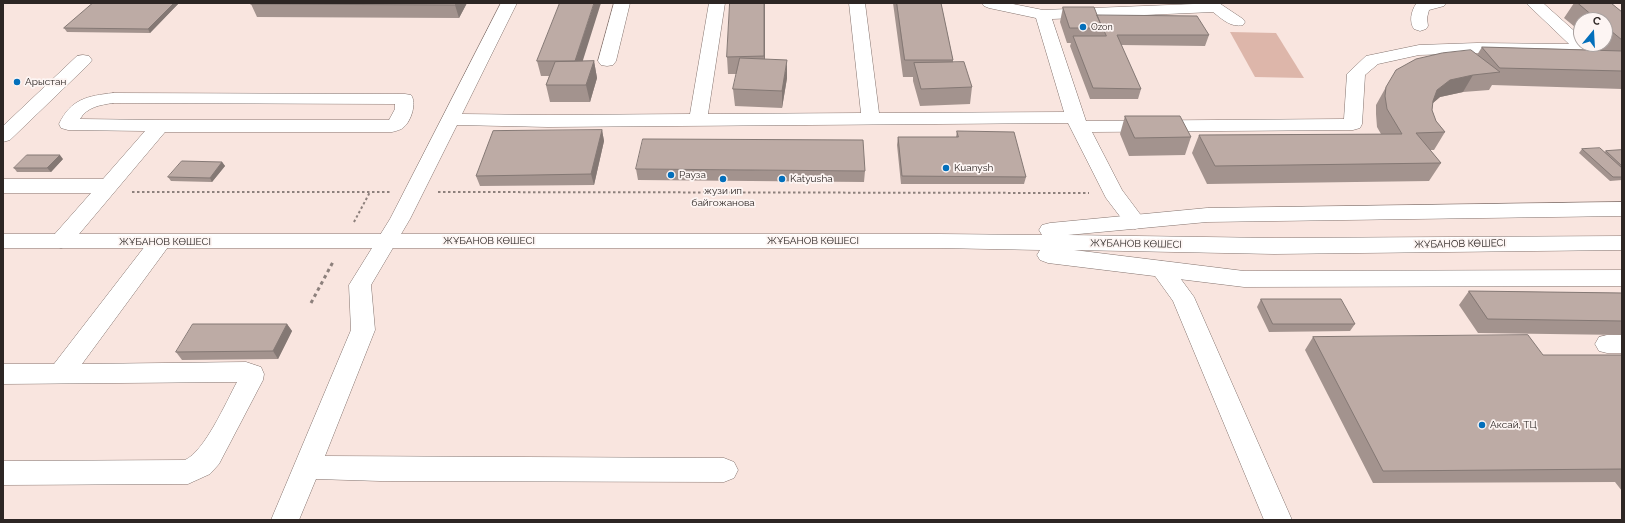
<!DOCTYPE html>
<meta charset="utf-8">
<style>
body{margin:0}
#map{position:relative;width:1625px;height:523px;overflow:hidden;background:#f9e5df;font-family:Raleway,sans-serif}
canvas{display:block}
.frame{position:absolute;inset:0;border:4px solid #2d2624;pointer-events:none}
.north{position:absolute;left:1573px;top:12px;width:40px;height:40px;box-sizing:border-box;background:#fdf5f3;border:1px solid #aaa2a0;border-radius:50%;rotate:18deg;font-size:11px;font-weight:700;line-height:16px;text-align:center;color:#2d2624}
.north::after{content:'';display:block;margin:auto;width:14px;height:18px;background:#036fbb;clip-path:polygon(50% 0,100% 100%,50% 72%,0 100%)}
</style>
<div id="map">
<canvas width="1625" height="523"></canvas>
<div class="frame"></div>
<div class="north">С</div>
</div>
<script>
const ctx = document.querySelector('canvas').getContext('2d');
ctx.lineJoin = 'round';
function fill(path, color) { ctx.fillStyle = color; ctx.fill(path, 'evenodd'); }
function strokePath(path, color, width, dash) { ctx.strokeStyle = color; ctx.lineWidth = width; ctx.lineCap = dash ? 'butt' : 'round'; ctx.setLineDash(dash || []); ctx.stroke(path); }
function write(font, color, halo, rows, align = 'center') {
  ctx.font = font + ' Raleway,sans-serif'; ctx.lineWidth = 3.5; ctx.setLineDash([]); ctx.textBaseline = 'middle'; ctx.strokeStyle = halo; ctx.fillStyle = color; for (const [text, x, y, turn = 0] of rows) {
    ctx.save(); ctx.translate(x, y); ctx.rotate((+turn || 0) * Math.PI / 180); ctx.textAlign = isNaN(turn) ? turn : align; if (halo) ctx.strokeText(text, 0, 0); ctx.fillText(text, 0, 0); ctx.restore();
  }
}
fill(new Path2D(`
 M1230,32L1276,33L1304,78L1255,77Z`), '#ddb6aa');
const minor = new Path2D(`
 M501,3H517L462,114L548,115L690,114L709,3H725L708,114L861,113L849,3H865L879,113L1064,112L1036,18L989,8L984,6L982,3H1008L1043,10L1219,3L1243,19L1245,22L1243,25C1231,28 1222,19 1213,12L1052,19L1086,121L1344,119L1347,74L1366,56L1419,45L1477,43L1569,44L1526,3H1543L1581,37V44H1588L1592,49L1590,53L1584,54L1477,53L1419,55L1378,64L1365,75L1362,124L1360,128L1353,130L1092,132L1122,190L1146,222L1142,227L1135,229L1128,227L1106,198L1068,123L548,127L457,125L410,219L371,285L375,330L325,456L724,458L734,462L738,470L734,478L724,482L380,481L316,479L299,520H271L351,330L349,285L390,219Z
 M614,3H630L616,61L613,65L607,66L601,65L598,61Z
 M1446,3L1444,6L1429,10L1427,18L1428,26L1426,29L1420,31L1414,29C1409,22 1411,11 1416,4Z
 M83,55L89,56L92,60L89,64L10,140L3,142V126L77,56Z
 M113,93L405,94L411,95C417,103 411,121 404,127C401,130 396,131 392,132H165L69,246L61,248L53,246L50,241L53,236L91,193H3V179H103L145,131L68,130L61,128L59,124C71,99 87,96 113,93ZM113,103L395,104V109L389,120H160L80,119C87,107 100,105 113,103Z
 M160,235L168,237L171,242L168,247L82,364L246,362L261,367L264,374L263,380L219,464L210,474L188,484L3,485V461L185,460C205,451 226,402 237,382L3,384V364H54L152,237Z
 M1161,261L1169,263L1194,297L1292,520H1264L1173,301L1150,269L1153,263Z
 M1607,335H1622V353H1607L1599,351L1595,344L1599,337Z`);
const major = new Path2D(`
 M1622,202V216L1207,222L1068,235L1274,238L1622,236V250L1274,254L1074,250L1244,271L1622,270V286L1244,287L1048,263L1040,260L1037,255L1040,250L938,248H3V234H938L1042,235L1039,230L1042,225L1050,223L1207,208Z`);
strokePath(minor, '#84736e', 1);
strokePath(major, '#84736e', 1);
strokePath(new Path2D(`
 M132,192H391
 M438,192L1089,193
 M354,222L370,192`), '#8d807c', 2, [2.5, 2.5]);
strokePath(new Path2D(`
 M311,303L334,260`), '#8d807c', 3, [3.5, 3.5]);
fill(minor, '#fff');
fill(major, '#fff');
fill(new Path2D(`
 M93,3H179L150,33L67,32L64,28Z
 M467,3L459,18L257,17L251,4Z
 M560,3L583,61H594L597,78L590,102H550L546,85L549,76H541L537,61Z
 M730,3H765V60L787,78L782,108L735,106L733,89L737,74H728L727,57Z
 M893,3H941L953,60V62L972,87L970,104L920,106L913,81V77H903Z
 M1574,3H1611L1622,12V89L1492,85L1489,90L1463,92L1440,97L1433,103L1432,110L1436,121L1445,132L1434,150H1430L1441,163L1429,181L1207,184L1192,153L1199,135L1381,134L1377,127L1376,114V105L1386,87L1477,55L1482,47L1602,50L1595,44H1605V20H1581V32L1564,18Z
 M1063,7L1097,15L1209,35L1205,46L1121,45L1141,89L1138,99H1090L1070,46L1071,43H1067L1060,22Z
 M1125,116L1191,137L1185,155L1129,156L1120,134Z
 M602,130L604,141L594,185L480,186L476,176Z
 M957,131L1026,177L1024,184H901L897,145L898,137H956Z
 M1582,149L1604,152L1606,151L1622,150V180L1610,181L1579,153Z
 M63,159L51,172H17L14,168Z
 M222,162L225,166L212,182L171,181L168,177Z
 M636,169L865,171L864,182L638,180Z
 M1469,291L1622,293V335L1478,333L1459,305Z
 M1261,299L1355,324L1350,331L1269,332L1257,307Z
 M287,324L292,331L278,359L182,360L176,352Z
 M1313,337L1543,355H1622V491L1615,482L1373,483L1305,350Z`), '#a3938e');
fill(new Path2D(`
 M174,3H179L150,33L148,29Z
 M457,3H467L459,18L455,5Z
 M594,3H601L578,76L575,61Z
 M764,3H765V74L764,56Z
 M787,60V78L782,108V91Z
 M594,61L597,78L590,102L586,85Z
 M1473,75L1463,92L1440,97L1427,108L1437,90L1450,80Z
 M602,130L604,141L594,185L591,174Z
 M60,155L63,159L51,172L47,168Z
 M222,162L225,166L212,182L210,178Z
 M287,324L292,331L278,359L273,351Z`), '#847874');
const building = new Path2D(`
 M93,3H174L148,29L64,28Z
 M252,3H457L455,5L251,4Z
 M560,3H594L575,61H537Z
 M730,3H764V56L727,57Z
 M897,3H941L953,60H905Z
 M1578,3H1611L1622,12V40L1605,26V20H1598Z
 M1063,7H1094L1102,28H1070Z
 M1097,15L1197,16L1209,35H1117L1141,89L1093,88L1073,36H1106Z
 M1482,47L1622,51V71L1500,68Z
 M1471,50L1500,72L1473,75L1450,80L1437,90L1433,101L1432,110L1436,121L1445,132L1416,133L1441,163L1215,166L1199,135L1402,134L1387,109L1385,96L1386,87L1396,70L1416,59L1442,53Z
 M740,58L787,60L782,91L733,89Z
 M594,61L586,85H546L555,62Z
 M964,62L972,87L921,89L914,63Z
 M1125,116H1180L1191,137L1135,138Z
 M602,130L591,174L476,176L493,131Z
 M957,131L1014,132L1026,177L902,176L898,137H958Z
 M643,139L863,140L865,171L636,169Z
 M1600,148L1622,168V177H1613L1582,149Z
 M1622,150V166L1606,151Z
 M27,155H60L47,168H14Z
 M182,161L222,162L210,178L168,177Z
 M1469,291L1622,293V321L1488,319Z
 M1261,299H1341L1355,324H1273Z
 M193,324H287L273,351L176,352Z
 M1528,335L1543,355H1622V469L1383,471L1313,337Z`);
fill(building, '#bdaba5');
strokePath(building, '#847874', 1);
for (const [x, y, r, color] of [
 [1083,27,4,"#036fbb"],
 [17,82,4,"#036fbb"],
 [946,168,4,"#036fbb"],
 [671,175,4,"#036fbb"],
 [723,179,4,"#036fbb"],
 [782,179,4,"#036fbb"],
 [1482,425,4,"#036fbb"]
]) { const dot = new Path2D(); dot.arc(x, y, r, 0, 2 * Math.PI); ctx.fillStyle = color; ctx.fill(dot); strokePath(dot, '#fdf5f3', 1.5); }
write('9px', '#2d2624', '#fdf5f3', [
 ["Ozon",1091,27]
], 'left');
write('10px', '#2d2624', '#fdf5f3', [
 ["Арыстан",25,82],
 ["Kuanysh",954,168],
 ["Рауза",679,175],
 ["Katyusha",790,179],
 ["жузи ип",723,191,"center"],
 ["байгожанова",723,203,"center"],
 ["Аксай, ТЦ",1490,425]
], 'left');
write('10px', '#2d2624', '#fdf5f3', [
 ["ЖҰБАНОВ КӨШЕСІ",489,241],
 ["ЖҰБАНОВ КӨШЕСІ",813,241],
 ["ЖҰБАНОВ КӨШЕСІ",165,242],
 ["ЖҰБАНОВ КӨШЕСІ",1136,244,1],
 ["ЖҰБАНОВ КӨШЕСІ",1460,244,-1]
]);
</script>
